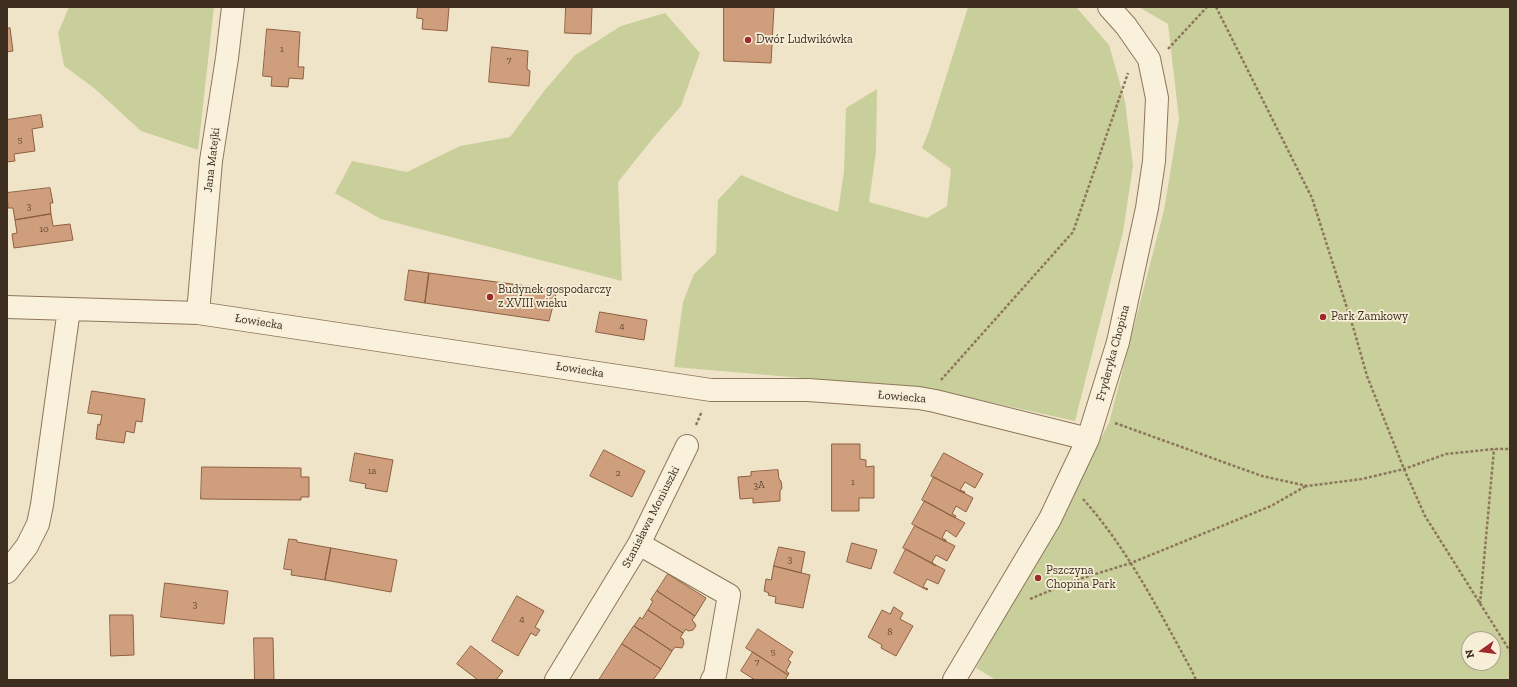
<!DOCTYPE html>
<meta charset="utf-8">
<style>
body{margin:0}
#map{position:relative;width:1517px;height:687px;overflow:hidden;background:#f0e4c8;font-family:"Zilla Slab",serif}
canvas{display:block}
.frame{position:absolute;inset:0;border:8px solid #3d2e20;pointer-events:none}
.north{position:absolute;left:1461px;top:631px;width:40px;height:40px;box-sizing:border-box;background:#f7eed8;border:1px solid #ada18e;border-radius:50%;rotate:256deg;font-size:11px;font-weight:700;line-height:16px;text-align:center;color:#3d2e20}
.north::after{content:'';display:block;margin:auto;width:14px;height:18px;background:#9e2a2b;clip-path:polygon(50% 0,100% 100%,50% 72%,0 100%)}
</style>
<div id="map">
<canvas width="1517" height="687"></canvas>
<div class="frame"></div>
<div class="north">N</div>
</div>
<script>
const ctx = document.querySelector('canvas').getContext('2d');
ctx.lineJoin = 'round';
function fill(path, color) { ctx.fillStyle = color; ctx.fill(path, 'evenodd'); }
function strokePath(path, color, width, dash) { ctx.strokeStyle = color; ctx.lineWidth = width; ctx.lineCap = dash ? 'butt' : 'round'; ctx.setLineDash(dash || []); ctx.stroke(path); }
function write(font, color, halo, rows, align = 'center') {
  ctx.font = font + ' "Zilla Slab",serif'; ctx.lineWidth = 3.5; ctx.setLineDash([]); ctx.textBaseline = 'middle'; ctx.strokeStyle = halo; ctx.fillStyle = color; for (const [text, x, y, turn = 0] of rows) {
    ctx.save(); ctx.translate(x, y); ctx.rotate((+turn || 0) * Math.PI / 180); ctx.textAlign = isNaN(turn) ? turn : align; if (halo) ctx.strokeText(text, 0, 0); ctx.fillText(text, 0, 0); ctx.restore();
  }
}
fill(new Path2D(`
 M69,7H214L198,150L141,131L94,88L64,66L58,33Z
 M968,7H1076L1109,45L1125,101L1133,166L1123,232L1075,421L931,389L674,367L683,302L694,274L716,253L718,200L741,175L792,196L838,212L844,171L846,108L877,89L876,152L869,202L927,218L947,206L951,169L922,148L929,131Z
 M1139,7H1510V680H996L976,668L1109,423L1164,210L1179,119L1168,24ZM1469,639H1493V663H1469Z
 M665,13L700,53L681,106L654,137L618,182L622,281L381,219L335,193L352,161L407,172L460,146L510,137L544,91L575,55L621,26Z`), '#c9cf9b');
const building = new Path2D(`
 M418,7H449L447,31L422,29L423,19L417,18Z
 M566,7H592L591,34L565,33Z
 M724,7H774L771,63L724,61Z
 M10,28L13,51L7,52V29Z
 M267,29L300,32L298,67H304L303,79L289,78L288,87L271,86L272,77L263,76Z
 M492,47L528,51L527,69L530,71L529,86L489,82Z
 M41,115L43,127L32,129L35,151L14,154L15,161L7,162V120Z
 M50,188L53,203H50L51,214L15,220L13,208H8L7,193Z
 M51,214L53,226L70,224L73,240L14,248L12,234L17,233L15,220Z
 M409,270L429,273L425,303L405,300Z
 M429,273L557,290L549,321L425,303Z
 M600,312L647,320L644,340L596,332Z
 M92,391L145,399L142,422L136,421L134,433L126,431L124,443L96,439L98,424L100,425L102,415L88,413Z
 M832,444H860V459L866,460V467L874,466V498H859V511H832Z
 M604,450L645,471L632,497L590,476Z
 M355,453L393,460L387,492L365,488L366,484L350,481Z
 M944,453L983,474L975,488L965,482L960,490L965,492L964,493L931,476Z
 M202,467L301,468V477H309V497H301V500L201,499Z
 M778,470L779,479L781,481L782,488L780,491V501L753,503V498L740,499L738,477L751,476V472Z
 M934,477L973,498L966,512L956,506L952,514L956,516L955,518L922,500Z
 M925,501L965,523L956,537L946,530L942,538L946,540V542L912,524Z
 M915,526L955,546L947,561L936,555L932,562L936,566L903,548Z
 M289,539L297,540V542L331,548L325,580L291,575L292,570L284,569Z
 M852,543L877,550L871,569L847,562Z
 M779,547L805,552L801,573L774,566Z
 M331,548L397,560L391,592L325,580Z
 M906,549L945,570L938,584L927,579L923,587L928,589L927,590L894,573Z
 M774,566L810,575L803,608L775,603L776,597L768,595L769,593L764,591L766,579L771,580Z
 M668,574L706,598L695,616L657,591Z
 M165,583L228,591L224,624L161,617Z
 M657,591L695,616L692,620L694,622L696,626L693,630L688,631L686,629L683,633L648,610L653,601L651,600Z
 M517,596L544,611L535,627L540,630L536,636L531,633L518,656L492,641Z
 M894,607L903,613L900,619L913,626L896,656L881,648L882,645L868,637L882,610L890,614Z
 M648,610L683,633L680,638L683,639L684,643L682,648L675,647L672,651L634,626L640,617L642,619Z
 M110,615H133L134,655L111,656Z
 M634,626L672,651L661,669L622,644Z
 M758,629L793,652L788,660L791,662L786,671L789,673L788,675L746,648Z
 M254,638H273L274,680H255Z
 M622,644L661,669L653,680H599Z
 M471,646L503,671L496,680H478L457,664Z
 M753,652L788,675L785,680H755L741,671Z`);
fill(building, '#cf9f7d');
strokePath(building, '#8d5f41', 1);
const minor = new Path2D(`
 M7,307L198,313L711,390H808L919,398L935,401L1088,439
 M198,313L211,161L227,58L233,7
 M639,544L729,595L715,675L712,680
 M7,572L27,546L38,524L42,505L69,309
 M556,680L639,544L687,446
 M954,680L1050,519L1088,439L1118,342L1147,208L1154,161L1157,98L1149,59L1126,26L1109,7`);
strokePath(minor, '#8d765c', 24);
strokePath(new Path2D(`
 M1216,7L1312,198L1354,330L1367,376L1404,469L1425,516L1510,651
 M1168,49L1207,7
 M941,380L1073,232L1128,73
 M1115,423L1262,476L1307,486L1362,479L1404,469L1446,454L1494,449H1510
 M696,425L702,411
 M1083,499C1128,549 1160,613 1192,671L1196,680
 M1030,599L1073,581L1131,563L1271,506L1306,486
 M1480,604L1494,449`), '#8d765c', 2.5, [3, 2]);
strokePath(minor, '#faf1dc', 22);
for (const [x, y, r, color] of [
 [748,40,4,"#9e2a2b"],
 [490,297,4,"#9e2a2b"],
 [1323,317,4,"#9e2a2b"],
 [1038,578,4,"#9e2a2b"]
]) { const dot = new Path2D(); dot.arc(x, y, r, 0, 2 * Math.PI); ctx.fillStyle = color; ctx.fill(dot); strokePath(dot, '#f7eed8', 1.5); }
write('10px', '#624a37', null, [
 ["1",282,49],
 ["7",509,60],
 ["5",20,140],
 ["3",29,206],
 ["10",44,229],
 ["4",622,326],
 ["1a",372,471],
 ["2",618,473],
 ["1",853,482],
 ["3A",759,485],
 ["3",790,559],
 ["3",195,604],
 ["4",522,619],
 ["8",890,632],
 ["5",773,652],
 ["7",757,662]
]);
write('12px', '#3d2e20', '#f7eed8', [
 ["Dwór Ludwikówka",756,40],
 ["Budynek gospodarczy",498,290],
 ["z XVIII wieku",498,304],
 ["Park Zamkowy",1331,317],
 ["Pszczyna",1046,571],
 ["Chopina Park",1046,585]
], 'left');
write('12px', '#3d2e20', '#f7eed8', [
 ["Jana Matejki",212,160,-83],
 ["Łowiecka",259,322,9],
 ["Fryderyka Chopina",1113,353,-75],
 ["Łowiecka",580,370,9],
 ["Łowiecka",902,397,5],
 ["Stanisława Moniuszki",651,517,-63]
]);
</script>
